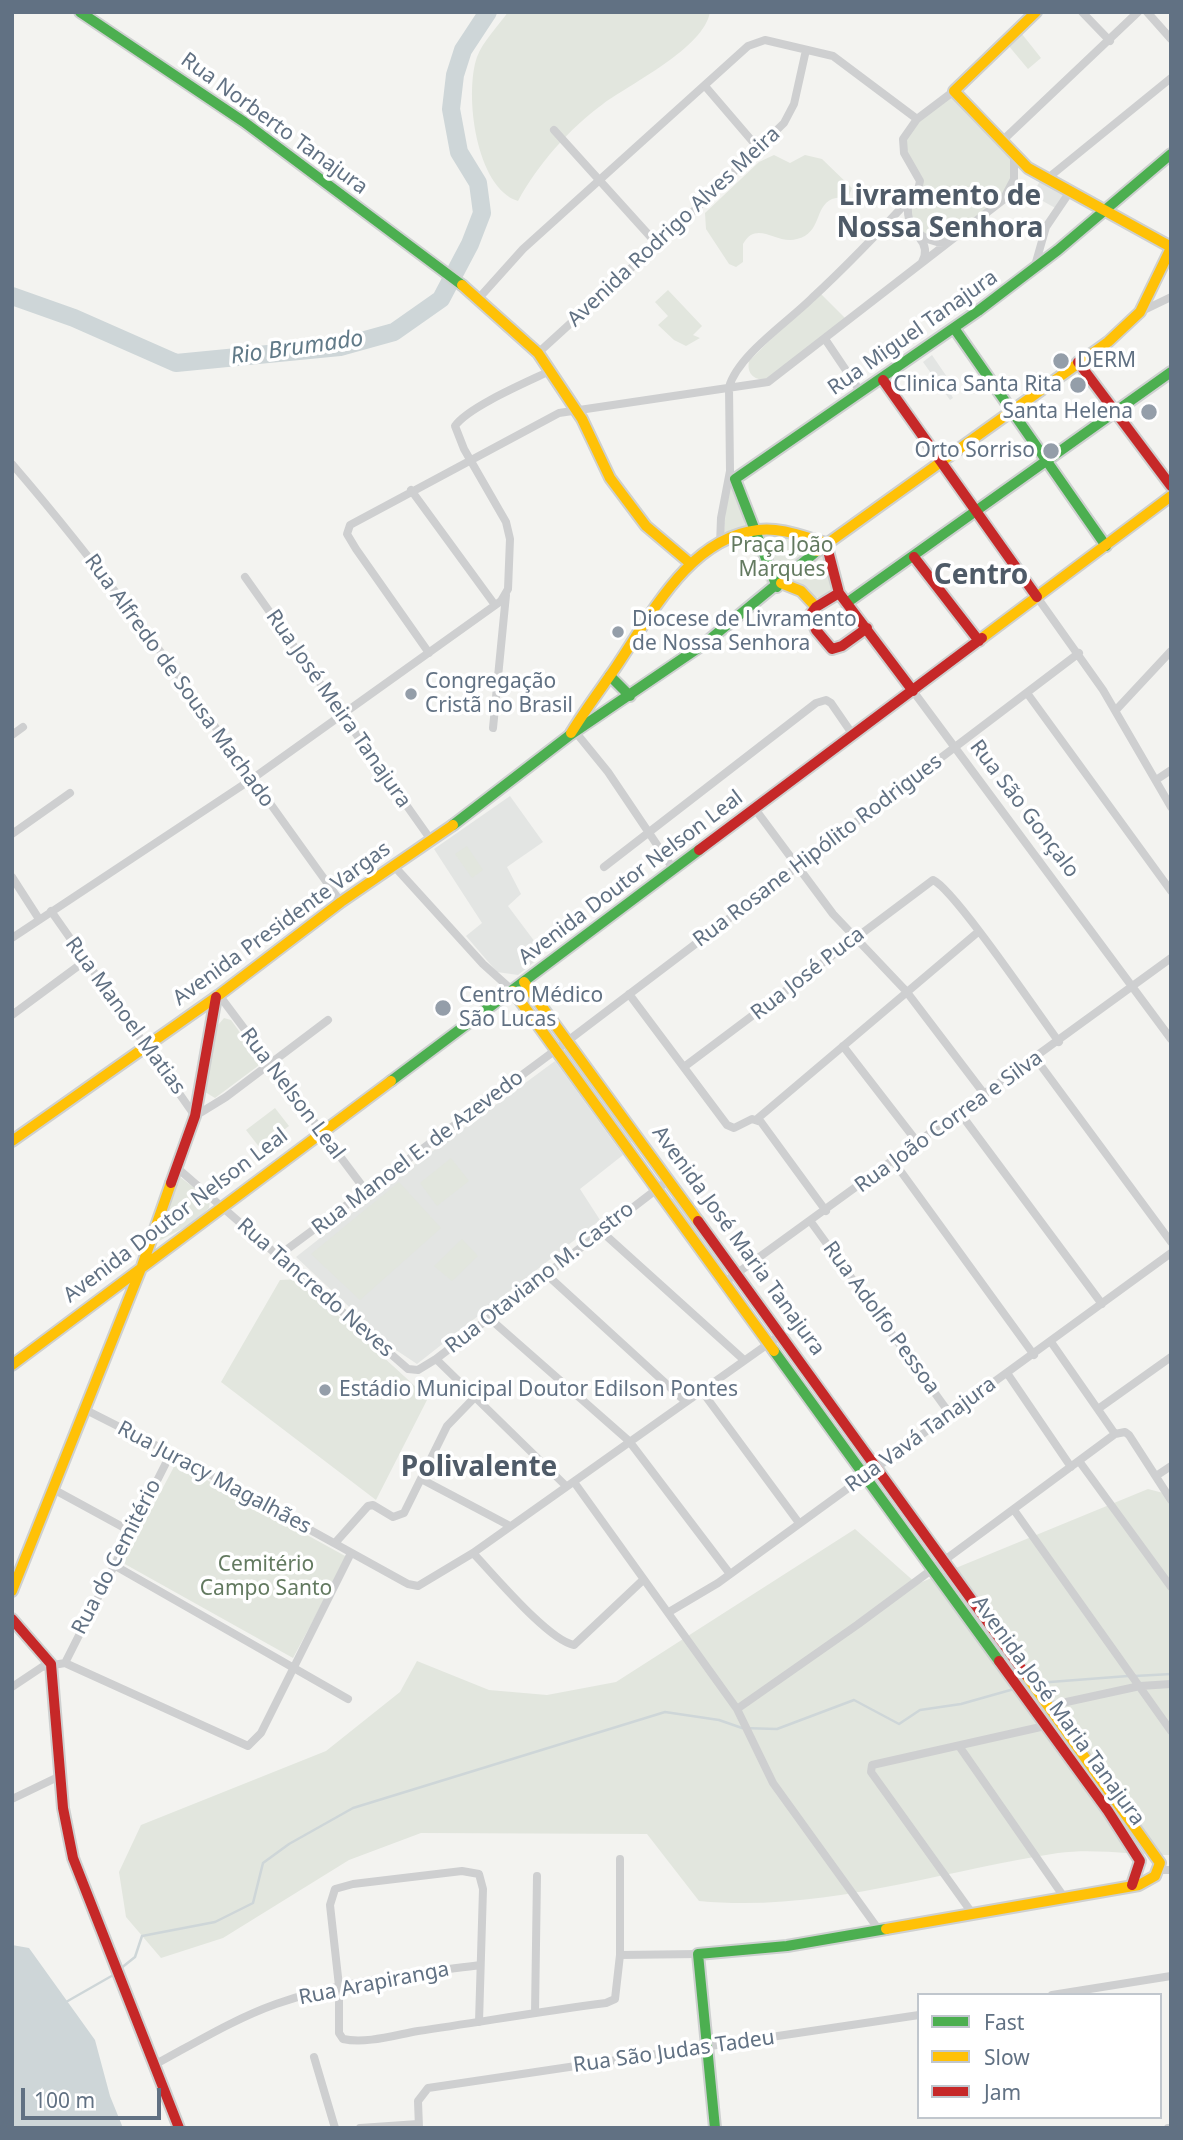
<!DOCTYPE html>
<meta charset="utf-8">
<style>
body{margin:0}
#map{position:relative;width:1183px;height:2140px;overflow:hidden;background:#f3f3f0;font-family:"Noto Sans",sans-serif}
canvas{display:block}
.frame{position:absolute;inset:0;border:14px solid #617183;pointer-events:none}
.legend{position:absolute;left:917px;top:1993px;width:245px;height:126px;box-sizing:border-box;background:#fff;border:2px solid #c0c6cd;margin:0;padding:9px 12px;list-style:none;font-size:21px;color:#617183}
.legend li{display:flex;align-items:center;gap:14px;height:35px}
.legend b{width:35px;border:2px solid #c0c6cd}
.scale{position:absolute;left:21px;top:2088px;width:140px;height:32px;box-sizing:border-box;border:4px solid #617183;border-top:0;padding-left:9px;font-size:21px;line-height:24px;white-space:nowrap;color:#617183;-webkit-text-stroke:5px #fff;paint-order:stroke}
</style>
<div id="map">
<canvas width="1183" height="2140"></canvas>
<div class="frame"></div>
<ul class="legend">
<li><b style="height:9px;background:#4caf50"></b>Fast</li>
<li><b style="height:9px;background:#ffc107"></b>Slow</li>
<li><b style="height:9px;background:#c62828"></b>Jam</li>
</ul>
<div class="scale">100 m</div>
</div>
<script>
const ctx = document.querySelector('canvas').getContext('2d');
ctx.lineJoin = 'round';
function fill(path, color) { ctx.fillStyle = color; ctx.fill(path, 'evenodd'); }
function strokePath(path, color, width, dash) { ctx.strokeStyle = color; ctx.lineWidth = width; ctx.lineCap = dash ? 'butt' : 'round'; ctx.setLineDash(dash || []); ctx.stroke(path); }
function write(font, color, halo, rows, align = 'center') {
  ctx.font = font + ' "Noto Sans",sans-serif'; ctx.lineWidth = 7; ctx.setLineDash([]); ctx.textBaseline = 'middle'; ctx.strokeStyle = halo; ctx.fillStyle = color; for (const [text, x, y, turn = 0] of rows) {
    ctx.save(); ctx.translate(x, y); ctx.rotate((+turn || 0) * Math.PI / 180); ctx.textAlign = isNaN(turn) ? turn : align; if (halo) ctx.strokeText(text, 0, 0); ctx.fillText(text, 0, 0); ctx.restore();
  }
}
fill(new Path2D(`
 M1040,181L1065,194L1057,209L1032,195Z
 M932,355L956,390L951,394L953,398L950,400L923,362Z
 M510,796L543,842L507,867L521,894L508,906L544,954L518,975L497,972L466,936L482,923L434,849Z
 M555,1061L623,1155L580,1189L600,1220L417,1364L393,1348L296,1257L403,1173Z`), '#e3e5e3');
fill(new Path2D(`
 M508,12H710C704,48 630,84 603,104C569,129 538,164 518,201C476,188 464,94 477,57C483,41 499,25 508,12Z
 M1022,34L1041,58L1028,69L1008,45Z
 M954,91L1014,155L1015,169L1006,195L954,239L926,240L908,213L920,185L903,139L910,127Z
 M774,155L790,163L805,155L822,159L852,188L849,196C844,198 837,197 832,199C814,207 822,233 797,239C776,245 757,219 743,244V262L736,267L729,264L706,229L705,213L759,162Z
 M668,290L702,326L693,335L700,338L686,346L674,340L658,325L668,316L655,302Z
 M819,292L848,321L771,380C758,381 746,377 749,361Z
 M737,482L746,531L724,537L727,484Z
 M756,528L829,540L836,592L815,598C801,580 789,583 769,588L747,539Z
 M467,846L483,870L472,878L455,854Z
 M224,1018L231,1020L262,1063L215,1098L205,1092L218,1025Z
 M567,1049L634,1140L627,1145L563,1052Z
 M275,1108L289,1126L260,1148L246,1130Z
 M451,1158L469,1181L437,1206L420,1183Z
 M180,1177L210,1200L209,1208L193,1223L159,1241L156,1239Z
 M399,1182L441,1228L360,1300L311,1254Z
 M675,1197L728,1268L721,1271L670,1200Z
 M462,1239L478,1256L452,1281L434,1266Z
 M298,1279L428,1398L376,1500L221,1382L280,1280Z
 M176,1463L347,1557L293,1658L123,1563Z
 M1148,1489L1171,1495V1855C1135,1855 1094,1848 1058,1853C939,1871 821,1913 699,1901L647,1834L421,1833L349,1860L223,1938L161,1958L126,1917L119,1872L141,1825L326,1751L400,1692L417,1661L489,1690L547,1695L616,1682L855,1529L917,1584Z`), '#e2e6de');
fill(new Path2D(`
 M12,1945L29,1948L95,2040L110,2096L123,2128H12Z`), '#ced6d8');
strokePath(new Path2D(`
 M1135,1676L1171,1674
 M1037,1683L1128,1676
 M120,1969L135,1957L142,1936L215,1922L253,1903L263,1863L289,1844L353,1808L665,1712L719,1720L742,1728L777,1729L854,1700L899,1724L920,1710L961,1704L1014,1689
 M66,2002L115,1974`), '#ced6d8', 2.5);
strokePath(new Path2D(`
 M12,296L74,318L176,363L340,347L394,332L441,299L470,244L482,213L478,183L459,152L451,109L455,75L463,50L488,12`), '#ced6d8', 18);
const fast = new Path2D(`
 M80,12L244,122L462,285
 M954,328L1106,546
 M777,587L735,479L978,311L1058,250L1171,154
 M848,602L1171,372
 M610,676L630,696
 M453,825L570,735L704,644L817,551
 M391,1081L699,850
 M774,1351L999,1661
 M715,2128L698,1954L787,1946L886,1929`);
const slow = new Path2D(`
 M1036,12L954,91L1028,168L1171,247
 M462,285L538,353L582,419L610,478L646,526L691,564
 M817,551L1108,342L1140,312L1171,248
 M781,583L801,591L816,607
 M982,638L1171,496
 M571,733C585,710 601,689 616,667C651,615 689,538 758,530C781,527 804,537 826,543
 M524,982L698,1221
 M513,991L774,1351
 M12,1141L219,995L341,902L453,825
 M12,1365L391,1081
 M12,1591L142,1266L171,1183
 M886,1929L1139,1885L1155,1876L1160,1863L1026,1675`);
const jam = new Path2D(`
 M1078,362L1171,486
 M883,380L1037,597
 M826,543L839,593
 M914,557L979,641
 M867,628L842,646L832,649L816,630L810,615L816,607L839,593L913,691
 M699,850L982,638
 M171,1183L195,1116L216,997
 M698,1221L1026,1675
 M12,1619L51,1664L63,1808L73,1858L179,2128
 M999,1661L1108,1811L1140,1861L1132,1885`);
strokePath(fast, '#ced0d0', 14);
strokePath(slow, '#ced0d0', 14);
strokePath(jam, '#ced0d0', 14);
strokePath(new Path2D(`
 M1082,12L1110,41
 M1147,12L1171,39
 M705,86L759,149
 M554,130L657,244
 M1002,141L1138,12
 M1048,178L1171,78
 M909,201C903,227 924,244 948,242
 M888,226L895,222C911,227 933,243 922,262
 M1034,269L1046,227L1071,190
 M479,298L523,249L748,46L765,40L833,56L917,119
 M1140,312L1171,297
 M825,339L862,394
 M538,353L698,207L784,123L794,104L806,50
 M12,464C132,603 234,755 341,902
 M411,490L495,605
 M720,545L721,518L730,471L729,387C738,355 788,322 812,298C849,264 884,227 918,190L920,181L904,153L903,139L917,119L954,91
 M245,577L431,840
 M1037,597L1103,690L1171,807
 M429,653L356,549L347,534L350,525L559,413L768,382L1003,200L1014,179V155
 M913,691L1171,1039
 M1027,693L1171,891
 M1116,710L1171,651
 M493,728L506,595
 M573,729L608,772L674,870
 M12,735L23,727
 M1156,780L1171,770
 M755,809L833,914L906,991L985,1095
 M12,834L70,793
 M394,866L483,964L513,991
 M604,867L816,703L826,700L831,703L853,735
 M12,877L39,919
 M51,911L195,1116L226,1097L328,1020
 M12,938L252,779L501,601L508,589L510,539L506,522L464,449L455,426C468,407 527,382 550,371
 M629,994L727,1125L734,1128L752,1119L761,1122L826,1211
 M219,995L366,1191
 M12,1015L85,961
 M843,1046L918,1143
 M1036,1059L1171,1242
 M684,1067L933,880C954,889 1039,1015 1059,1042
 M960,1113L1102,1304
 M757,1119L978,932
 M894,1162L1034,1355
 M175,1166L408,1369L418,1370L436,1359L670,1179
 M811,1222L950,1414
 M601,1231L744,1360
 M278,1256L557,1049L1079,653
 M546,1274L685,1401
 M725,1282L1171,958
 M489,1318L629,1441L730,1574
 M1051,1342L1115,1434
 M436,1359L566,1486
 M1007,1373L1071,1467
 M701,1390L799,1523
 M84,1409L171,1453L408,1584L418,1586L473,1553L782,1334
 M1098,1409L1171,1357
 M1079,1461L1171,1587
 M1156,1476L1171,1466
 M423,1480L510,1526
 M574,1482L737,1709L773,1783L879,1930
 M53,1489L130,1531
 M1014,1510L1171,1731
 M335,1543L368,1506L373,1505L393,1517L404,1513L447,1426L475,1397
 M473,1553C494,1575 548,1640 574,1645L643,1580
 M112,1564L348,1699
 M669,1612L718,1583L1171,1253
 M65,1663L171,1453
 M12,1687L42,1667L65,1663L248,1746L261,1733L351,1553
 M1048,1706L1140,1686L1171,1684
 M737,1709L857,1625L1115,1434L1125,1432L1129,1435L1171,1500
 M959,1746L1064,1897
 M12,1799L60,1776
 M1158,1870H1171
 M972,1913L871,1772L872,1765L1045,1726
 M620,1955L698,1954
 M1052,1995L1171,1976
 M535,2013L537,1876
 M479,2022L483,1889L479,1874L462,1871L353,1884L335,1889L330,1905L339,1986V2033L343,2039C366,2044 395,2035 418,2031C481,2022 543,2011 606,2003L615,1999L620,1955V1859
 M314,2057L335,2128
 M156,2064C195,2043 234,2019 276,2004C341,1981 412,1974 480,1965
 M360,2128L418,2124
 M419,2128L418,2101L428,2088L919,2015
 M1168,2128H1171`), '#cecfd0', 8);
strokePath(fast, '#4caf50', 10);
strokePath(slow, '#ffc107', 10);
strokePath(jam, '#c62828', 10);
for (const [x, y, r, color] of [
 [1061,361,9,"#949ea9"],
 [1078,385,9,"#949ea9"],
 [1149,412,9,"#949ea9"],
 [1051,451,9,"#949ea9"],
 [618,632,7,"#949ea9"],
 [411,694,7,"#949ea9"],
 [443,1008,9,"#949ea9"],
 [325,1390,7,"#949ea9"]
]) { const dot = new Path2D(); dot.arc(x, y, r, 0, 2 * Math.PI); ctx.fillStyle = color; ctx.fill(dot); strokePath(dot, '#fff', 2.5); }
write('21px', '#617183', '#fff', [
 ["Rua Norberto Tanajura",274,124,36],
 ["Avenida Rodrigo Alves Meira",674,227,-43],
 ["Rua Miguel Tanajura",913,333,-35],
 ["Rua Alfredo de Sousa Machado",179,681,54],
 ["Rua José Meira Tanajura",338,709,55],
 ["Rua São Gonçalo",1024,809,53],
 ["Rua Rosane Hipólito Rodrigues",818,851,-37],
 ["Avenida Doutor Nelson Leal",631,878,-37],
 ["Avenida Presidente Vargas",282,924,-36],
 ["Rua José Puca",808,974,-38],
 ["Rua Manoel Matias",125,1016,54],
 ["Rua Nelson Leal",292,1094,53],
 ["Rua João Correa e Silva",949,1122,-36],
 ["Rua Manoel E. de Azevedo",418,1153,-37],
 ["Avenida Doutor Nelson Leal",176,1216,-37],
 ["Avenida José Maria Tanajura",738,1241,54],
 ["Rua Otaviano M. Castro",540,1278,-38],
 ["Rua Tancredo Neves",315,1288,41],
 ["Rua Adolfo Pessoa",881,1318,54],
 ["Rua Vavá Tanajura",921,1435,-36],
 ["Rua Juracy Magalhães",214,1478,28],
 ["Rua do Cemitério",117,1557,-63],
 ["Avenida José Maria Tanajura",1058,1711,54],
 ["Rua Arapiranga",374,1984,-11],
 ["Rua São Judas Tadeu",674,2052,-8]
]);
write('21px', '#617183', '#fff', [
 ["DERM",1077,361],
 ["Clinica Santa Rita",1062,385,"right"],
 ["Santa Helena",1133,412,"right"],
 ["Orto Sorriso",1035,451,"right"],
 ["Diocese de Livramento",632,620],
 ["de Nossa Senhora",632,644],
 ["Congregação",425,682],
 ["Cristã no Brasil",425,706],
 ["Centro Médico",459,996],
 ["São Lucas",459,1020],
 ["Estádio Municipal Doutor Edilson Pontes",339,1390]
], 'left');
write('21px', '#637a60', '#fff', [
 ["Praça João",782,546],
 ["Marques",782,570],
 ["Cemitério",266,1565],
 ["Campo Santo",266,1589]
]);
write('italic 23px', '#617a88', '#fff', [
 ["Rio Brumado",297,348,-8]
]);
write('bold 28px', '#4f5b68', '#fff', [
 ["Livramento de",940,197],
 ["Nossa Senhora",940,229],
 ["Centro",981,576],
 ["Polivalente",479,1468]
]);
</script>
